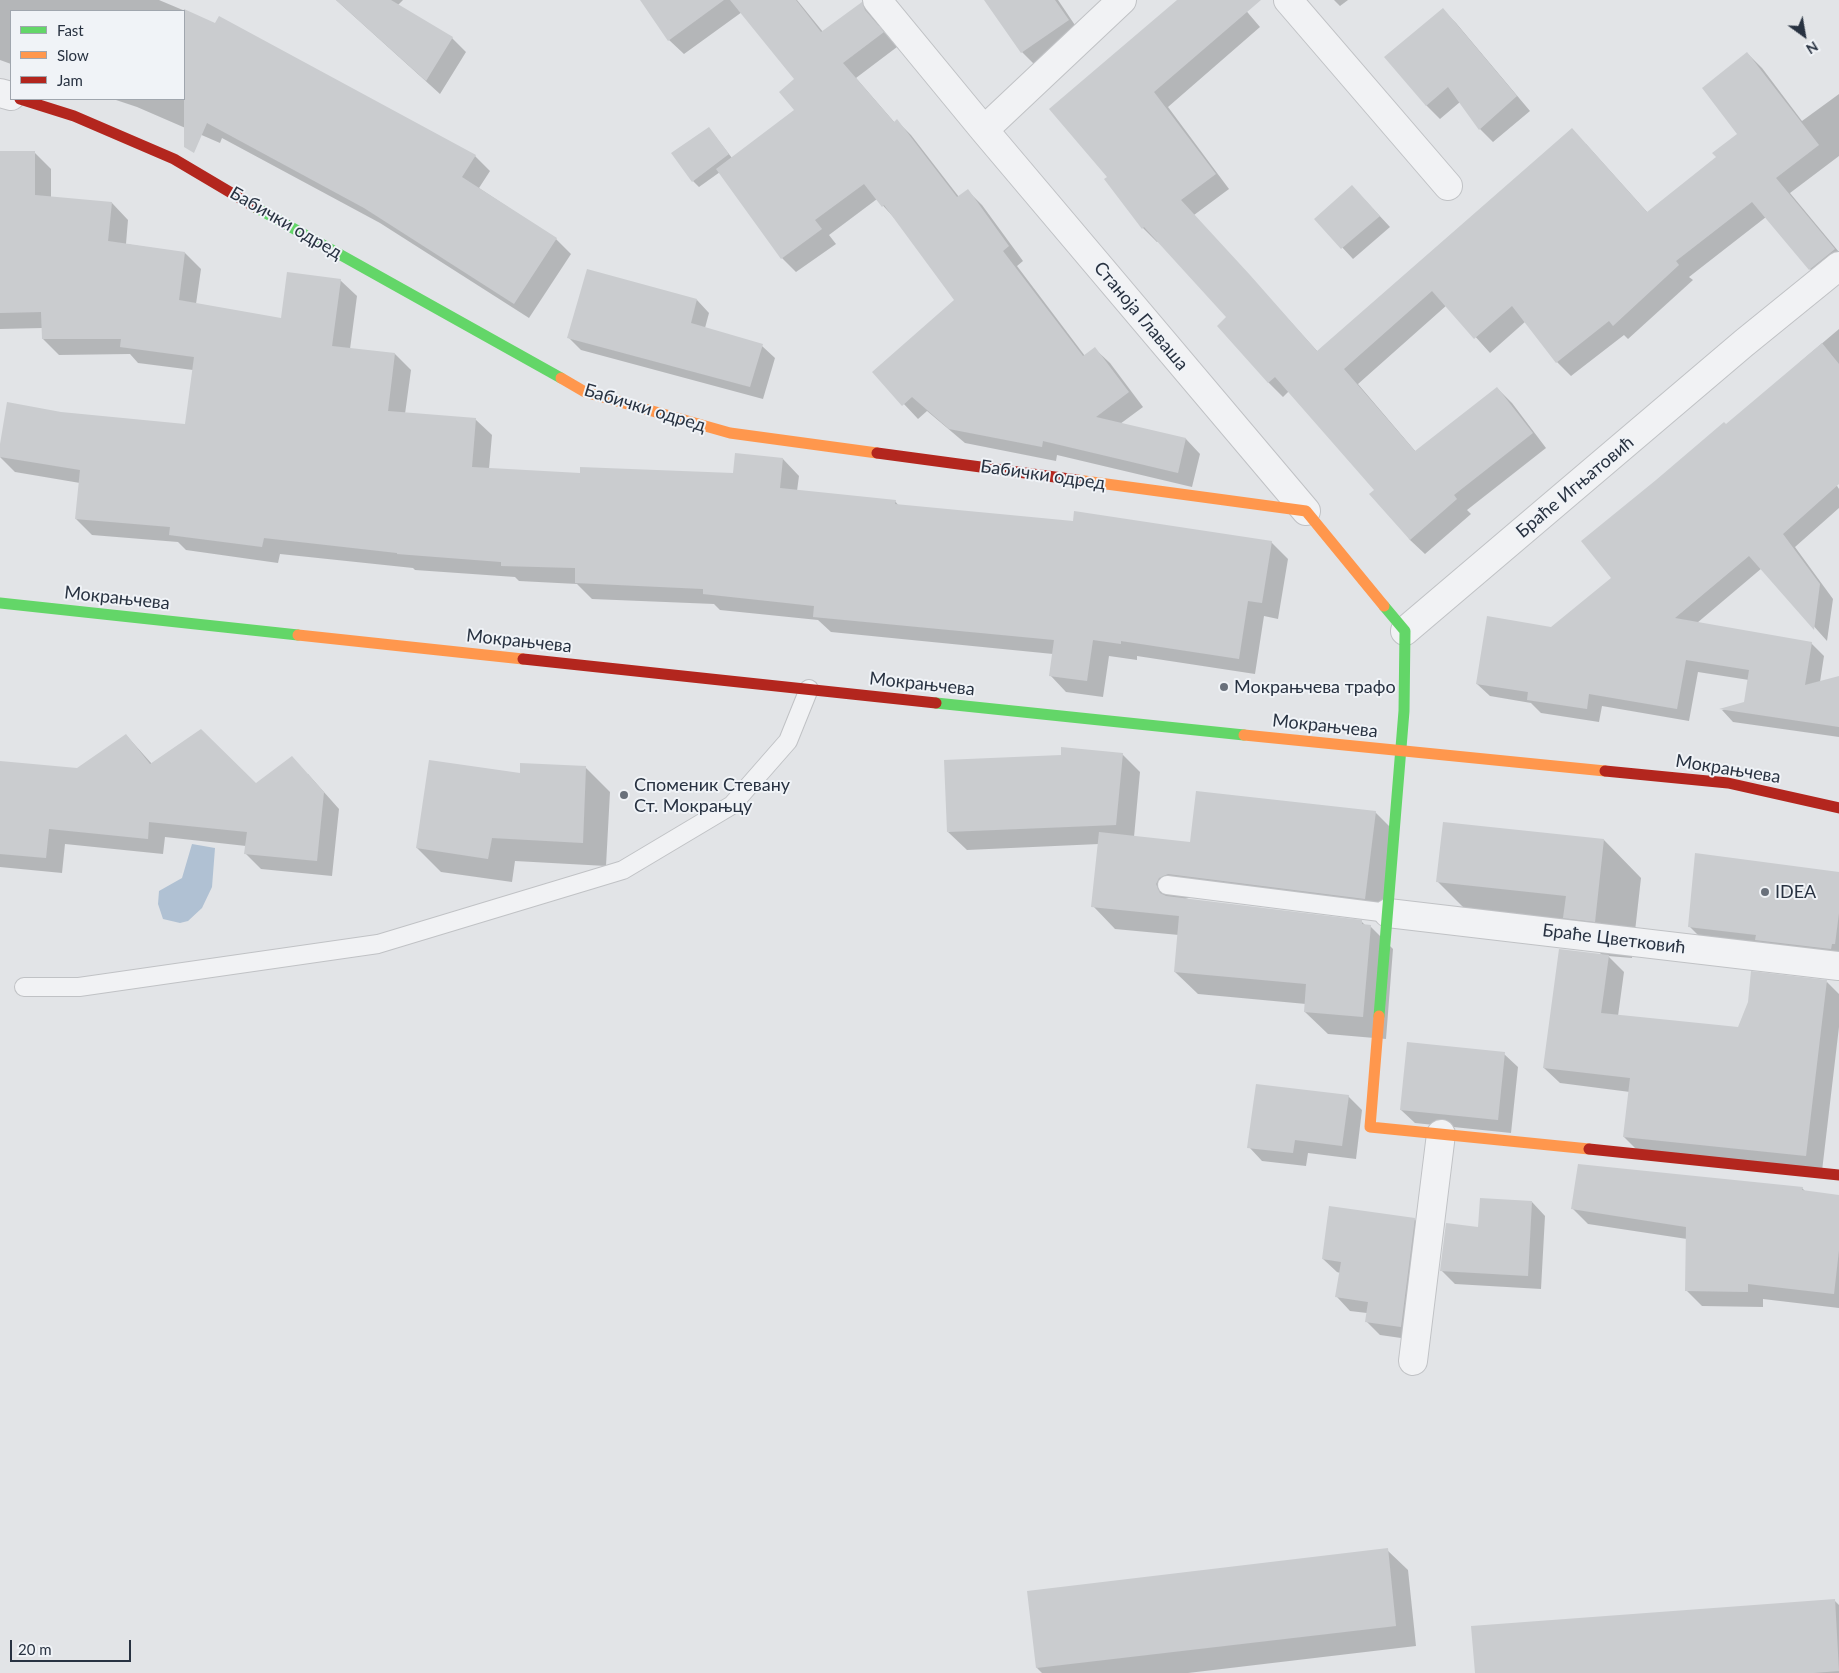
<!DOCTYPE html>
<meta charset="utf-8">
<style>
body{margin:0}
#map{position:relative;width:1839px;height:1673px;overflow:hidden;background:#e2e4e7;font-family:Lato,sans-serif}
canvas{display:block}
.legend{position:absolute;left:10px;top:10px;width:175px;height:90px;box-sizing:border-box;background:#f0f3f7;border:1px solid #a0a6ae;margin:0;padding:6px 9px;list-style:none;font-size:15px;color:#283241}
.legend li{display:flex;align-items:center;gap:10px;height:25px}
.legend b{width:25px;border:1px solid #a0a6ae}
.north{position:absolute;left:1779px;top:10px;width:50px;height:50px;-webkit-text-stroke:4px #f0f3f7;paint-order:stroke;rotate:148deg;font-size:14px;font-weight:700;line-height:20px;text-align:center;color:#283241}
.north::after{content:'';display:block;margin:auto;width:18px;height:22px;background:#283241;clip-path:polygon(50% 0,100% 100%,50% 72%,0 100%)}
.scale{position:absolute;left:10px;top:1640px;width:121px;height:22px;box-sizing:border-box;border:2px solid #283241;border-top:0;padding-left:6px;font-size:15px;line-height:18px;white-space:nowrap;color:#283241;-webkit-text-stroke:4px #f0f3f7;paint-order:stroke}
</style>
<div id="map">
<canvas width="1839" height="1673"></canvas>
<ul class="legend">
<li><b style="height:6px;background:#63d668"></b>Fast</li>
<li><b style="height:6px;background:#ff974d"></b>Slow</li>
<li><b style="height:6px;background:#b3261e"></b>Jam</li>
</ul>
<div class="north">N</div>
<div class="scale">20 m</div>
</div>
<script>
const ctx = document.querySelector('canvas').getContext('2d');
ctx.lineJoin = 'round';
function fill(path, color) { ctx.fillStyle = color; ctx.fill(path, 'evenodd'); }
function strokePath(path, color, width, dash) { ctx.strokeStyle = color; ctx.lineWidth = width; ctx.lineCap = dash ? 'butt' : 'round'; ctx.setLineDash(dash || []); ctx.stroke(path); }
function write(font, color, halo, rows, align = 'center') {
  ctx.font = font + ' Lato,sans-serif'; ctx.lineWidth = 4; ctx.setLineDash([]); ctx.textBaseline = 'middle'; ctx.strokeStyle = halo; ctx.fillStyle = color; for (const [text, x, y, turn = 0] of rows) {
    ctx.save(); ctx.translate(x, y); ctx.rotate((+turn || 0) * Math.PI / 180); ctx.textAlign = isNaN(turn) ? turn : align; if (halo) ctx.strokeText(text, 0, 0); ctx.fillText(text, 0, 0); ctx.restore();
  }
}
fill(new Path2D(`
 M192,844L215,848L212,887L202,908L188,921L180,923L163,919L158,904L159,891L182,878Z`), '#b0c1d3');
fill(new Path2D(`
 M0,0H159L216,24L475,156L490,171L479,188L556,239L571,254L529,318L380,223L222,138L220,143L137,107L113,99H184V11H11V64L0,60Z
 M336,0H403L398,5L452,38L466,52L440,94Z
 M641,0H797L823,32L861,4L876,18L879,26L897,47L856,78L895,123L897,121L911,135L959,197L968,191L982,205L1023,261L1017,266L1085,356L1095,349L1110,363L1143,407L1120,424L1186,439L1200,454L1192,487L1057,455L1056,461L965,443L927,411L918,419L874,372L955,300L897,221L877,199L829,235L836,244L796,272L782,258L720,172L699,187L693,181L709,128L732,158L796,110L795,79L742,12L684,54L669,40Z
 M985,0H1058L1081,34L1036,66L1022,52Z
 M1179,0H1237L1260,27L1168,107L1229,189L1194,215L1318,352L1586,144L1648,213L1718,157L1739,134L1747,53L1762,68L1802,121L1839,94V156L1790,193L1839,252V272L1824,284L1810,269L1766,217L1689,277L1693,280L1628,339L1624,335L1571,376L1557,362L1526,321L1490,353L1447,305L1358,384L1416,452L1497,388L1512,403L1546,448L1467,510L1471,514L1425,554L1410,540L1376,491L1289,391L1283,397L1268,382L1228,317L1159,241L1157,242L1143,228L1109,177Z
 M1334,0H1348L1340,6Z
 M1443,10L1456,23L1530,111L1493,142L1480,129L1460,102L1440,119L1426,105Z
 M0,152H34L51,169V198L112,203L128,220L126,244L185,253L201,269L196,304L282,320L340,280L357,296L350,349L395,354L411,370L405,414L475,419L492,435L489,469L581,474H734L783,459L799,476L797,491L895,501L899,506L1271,542L1288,559L1278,619L1264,616L1255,674L1137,656V660L1109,656L1103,697L1066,692L1050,675L1053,654L831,632L818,620L720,610L714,604L592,599L577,584L519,581L515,577L415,570L413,568L280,554L278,563L186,550L178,542L92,535L76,519L80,483L15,472L0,457V451L61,413L186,425L193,370L138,363L130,354L59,355L43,339V328L0,329Z
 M1352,186L1390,227L1353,259L1316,219Z
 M697,300L709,313L705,328L762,346L775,358L763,399L581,350L569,338Z
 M1839,329V410L1800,362Z
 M1783,400L1839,489V508L1795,547L1833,599L1827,641L1762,568L1697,623L1811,643L1824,656L1820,682L1839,677V737L1733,722L1722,710L1745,703L1749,680L1698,672L1689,721L1602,706L1599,722L1541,713L1531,703L1490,696L1477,684L1551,628L1613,578L1726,426Z
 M126,735L152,764L256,785L308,774L339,809L332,876L261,869L245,853L246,846L165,837L163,854L65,844L62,873L0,867V762L77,769Z
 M1122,754L1140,772L1134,837L1191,843L1375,812L1398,835L1387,921L1192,897L1185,899L1362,922L1366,926H1370L1393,949L1386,1039L1328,1034L1305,1012L1306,1004L1198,994L1175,972L1179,935L1115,929L1093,906L1099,844L967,850L948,832Z
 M586,768L610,792L606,866L515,861L512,882L441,872L417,848L521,775Z
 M1604,840L1641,878L1632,958L1608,956L1624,972L1618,1016L1738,1028L1827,982L1839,994V1027L1822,1171L1640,1153L1624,1137L1630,1092L1560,1083L1544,1068L1602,955L1577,930L1475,919L1437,881Z
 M1839,873V968L1710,947L1690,927Z
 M1504,1054L1518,1067L1511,1133L1415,1123L1401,1110Z
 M1348,1096L1362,1110L1356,1159L1308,1153L1306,1166L1262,1161L1249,1147Z
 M1802,1188L1806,1192L1839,1196V1308L1763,1299V1307L1702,1306L1686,1290L1687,1239L1588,1224L1572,1208Z
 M1532,1202L1545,1216L1541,1289L1455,1284L1441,1270Z
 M1414,1219L1428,1233L1415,1340L1380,1335L1366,1321L1367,1313L1350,1311L1337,1297L1340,1273L1337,1272L1323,1259Z
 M1387,1550L1408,1570L1416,1646L1188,1673H1042L1037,1668L1029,1592Z
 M1834,1600L1839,1605V1673H1476Z`), '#0003');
fill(new Path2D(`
 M336,0H391L453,37L426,81Z
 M640,0H724L668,41Z
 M730,0H796L821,32L862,2L865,10L884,32L843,63L894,122L897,119L957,197L968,189L1009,246L1003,251L1083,356L1095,347L1129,392L1096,417L1186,438L1178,473L1043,441L1042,447L949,429L912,397L902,406L872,372L954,300L884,205L882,207L864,184L815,220L822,229L781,259L716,169L794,110L779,92L794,79Z
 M984,0H1055L1069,20L1021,53Z
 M1177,0H1261L1154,92L1216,174L1181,200L1250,275L1317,351L1572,128L1647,212L1716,157L1712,153L1737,134L1702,88L1747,52L1819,145L1776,178L1835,249L1809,270L1752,202L1676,261L1679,265L1613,326L1609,321L1556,363L1512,306L1474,339L1432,291L1344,369L1415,451L1497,387L1533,433L1454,495L1457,499L1410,540L1369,494L1374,490L1275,377L1268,383L1217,326L1226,317L1144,227L1142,229L1104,179L1107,177L1049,109Z
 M1443,8L1517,96L1479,130L1448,87L1426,106L1384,57Z
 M184,9L215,23L219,16L476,155L462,177L557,238L514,304L364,208L207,123L194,153L184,147Z
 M709,127L729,154L692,182L671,153Z
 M0,151H35V195L112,202L108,241L185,252L179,300L281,318L287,272L341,279L332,346L395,353L388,411L476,418L472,467L580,473V467L733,473L735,453L783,458L780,488L896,500L895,504L1073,521L1074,511L1272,541L1262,603L1248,601L1239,659L1121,641V644L1093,640L1087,681L1049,676L1054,640L813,617L814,606L703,594V589L575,583V568L501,566V562L397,554V553L264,538L262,547L169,535L170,527L75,519L80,470L0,457V444L7,402L61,412L185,424L194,357L120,347L121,339H42L41,312L0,313Z
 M1352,185L1380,216L1341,249L1314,219Z
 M587,269L697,299L691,323L763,344L750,387L567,338Z
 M1822,343L1839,364V484L1783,534L1820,584L1814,630L1749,556L1675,618L1812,642L1805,685L1839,676V727L1719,709L1744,702L1749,670L1686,660L1677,709L1589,694L1587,709L1527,700L1528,692L1476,684L1487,616L1551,627L1611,578L1581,541L1656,480L1724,422L1726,424Z
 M201,729L256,783L292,756L324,792L317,861L244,854L247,832L149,822L148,839L49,829L46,858L0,854V761L77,768L126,734L150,764Z
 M1061,747L1123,753L1116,825L947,832L944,760L1061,755Z
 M429,760L520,773V763L586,766L583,843L492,838L488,859L416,848Z
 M1196,791L1376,811L1365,899L1168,874L1159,878L1156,884L1160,893L1166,896L1362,920V924L1371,925L1363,1017L1304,1012L1306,984L1174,972L1179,916L1091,907L1099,832L1190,842Z
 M1443,822L1604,839L1595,922L1563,918L1566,896L1436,882Z
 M1695,853L1839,872V913L1835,944H1832L1831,949L1755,940L1756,935L1688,927Z
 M1559,949L1609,955L1601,1013L1738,1027L1748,1002L1751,971L1827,980L1806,1156L1623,1137L1630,1078L1543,1068Z
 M1407,1042L1505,1052L1498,1120L1400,1110Z
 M1256,1084L1349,1095L1342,1146L1295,1140L1293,1153L1247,1148Z
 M1578,1164L1803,1187L1802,1190L1839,1195V1250L1834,1294L1748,1284V1292L1685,1291L1686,1227L1571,1209Z
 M1480,1198L1532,1201L1528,1276L1440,1271L1446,1223L1478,1227Z
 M1329,1206L1415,1218L1401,1327L1365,1322L1368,1302L1335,1297L1341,1262L1322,1259Z
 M1388,1548L1396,1626L1036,1668L1027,1591Z
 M1835,1599L1839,1671L1813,1673H1475L1471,1626Z`), '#cacccf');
const lane = new Path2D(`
 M1167,885L1388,913
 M24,987H79L378,944L623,870L732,805L788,741L809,689`);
const street = new Path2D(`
 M877,0L984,130L1306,511
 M1288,0L1448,186
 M0,93L11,96
 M984,130L1122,0
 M1405,631L1744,343L1839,266
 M1388,913L1839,966
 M1413,1361L1441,1134`);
strokePath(lane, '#c0c2c5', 20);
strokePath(street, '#c0c2c5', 30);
strokePath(lane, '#f1f2f4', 18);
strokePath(street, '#f1f2f4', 28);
strokePath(new Path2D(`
 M255,207L561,378
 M0,603L298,635
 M936,703L1244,735
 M1379,1016L1404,711L1405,631L1384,606`), '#63d668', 11);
strokePath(new Path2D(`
 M561,378L585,392L730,433L877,453
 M1077,480L1306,511L1384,606
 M298,635L523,659
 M1244,735L1605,771
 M1379,1016L1370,1127L1589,1149`), '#ff974d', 11);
strokePath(new Path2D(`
 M20,99L74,116L174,159L255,207
 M877,453L1077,480
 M523,659L936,703
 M1605,771L1728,783L1839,808
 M1589,1149L1839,1175`), '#b3261e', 11);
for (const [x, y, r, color] of [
 [1224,687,5,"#69707b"],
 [624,795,5,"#69707b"],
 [1765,892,5,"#69707b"]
]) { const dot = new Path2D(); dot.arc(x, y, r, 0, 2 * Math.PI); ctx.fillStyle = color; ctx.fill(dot); strokePath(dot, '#f0f3f7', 2); }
write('18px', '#283241', '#f0f3f7', [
 ["Бабички одред",286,223,30],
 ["Станоја Главаша",1141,316,50],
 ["Бабички одред",645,408,17],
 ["Бабички одред",1043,475,8],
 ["Браће Игњатовић",1575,487,-40],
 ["Мокрањчева",117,598,6],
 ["Мокрањчева",519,641,6],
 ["Мокрањчева",922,684,6],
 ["Мокрањчева",1325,726,6],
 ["Мокрањчева",1728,769,9],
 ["Браће Цветковић",1614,939,7]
]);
write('18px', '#283241', '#f0f3f7', [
 ["Мокрањчева трафо",1234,687],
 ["Споменик Стевану",634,785],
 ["Ст. Мокрањцу",634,806],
 ["IDEA",1775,892]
], 'left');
</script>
